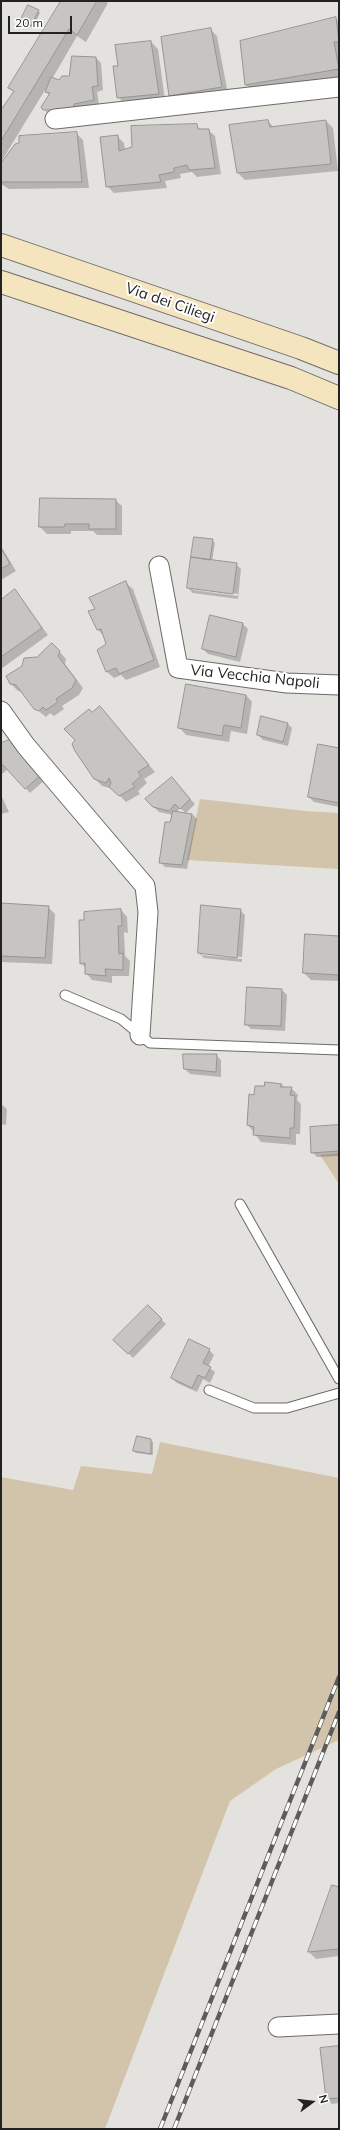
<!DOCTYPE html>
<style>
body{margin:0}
#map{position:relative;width:340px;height:2130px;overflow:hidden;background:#e4e2de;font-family:Mulish,sans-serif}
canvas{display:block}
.frame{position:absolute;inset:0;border:2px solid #222220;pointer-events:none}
.north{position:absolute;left:292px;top:2082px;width:40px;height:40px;-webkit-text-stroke:3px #fff;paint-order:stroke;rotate:75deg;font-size:11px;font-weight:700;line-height:16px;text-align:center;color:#222220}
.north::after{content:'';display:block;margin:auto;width:14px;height:18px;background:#222220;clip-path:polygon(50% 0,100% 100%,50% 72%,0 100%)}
.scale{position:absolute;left:8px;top:16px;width:64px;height:18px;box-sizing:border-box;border:2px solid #222220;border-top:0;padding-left:5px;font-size:12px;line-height:14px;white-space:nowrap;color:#222220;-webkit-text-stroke:3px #fff;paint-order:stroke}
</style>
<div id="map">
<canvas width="340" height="2130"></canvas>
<div class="frame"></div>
<div class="north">N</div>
<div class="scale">20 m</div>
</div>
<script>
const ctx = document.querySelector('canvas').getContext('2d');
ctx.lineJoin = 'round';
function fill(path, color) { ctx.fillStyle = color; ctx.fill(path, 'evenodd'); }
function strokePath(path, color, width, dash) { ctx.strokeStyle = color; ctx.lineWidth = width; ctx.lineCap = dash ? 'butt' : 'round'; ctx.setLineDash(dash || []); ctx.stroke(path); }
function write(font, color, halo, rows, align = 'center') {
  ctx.font = font + ' Mulish,sans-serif'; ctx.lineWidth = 4; ctx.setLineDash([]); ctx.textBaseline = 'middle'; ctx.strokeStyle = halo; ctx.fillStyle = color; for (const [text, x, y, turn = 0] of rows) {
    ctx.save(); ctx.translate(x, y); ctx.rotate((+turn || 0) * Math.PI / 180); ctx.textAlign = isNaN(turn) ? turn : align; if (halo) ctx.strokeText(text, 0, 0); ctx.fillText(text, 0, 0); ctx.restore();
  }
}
fill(new Path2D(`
 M200,799L305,811L339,813V872L338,869L187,860Z
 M339,1153V1184L320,1155Z
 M160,1442L339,1478V1740L276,1769L230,1801L105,2129H1V1477L73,1490L81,1466L152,1474Z`), '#d2c4aa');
fill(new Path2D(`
 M62,1H106L108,3L86,42L77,36L52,79L60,82L96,58L101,63L103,90L97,92L99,105L79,109H47V111L79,110L49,115L44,109L50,96L45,90L1,162V112L14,92L9,88Z
 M38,10L40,13L33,28L22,21Z
 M335,18L339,22V77L253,92L246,85L241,42Z
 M210,29L217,36L228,94L176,102L170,96Z
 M151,42L158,49L165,100L125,104L118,97L119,66Z
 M268,121L274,128L326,121L333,128L338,171L245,180L238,173L230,126Z
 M196,125L201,130H208L215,136L221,174L197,177L192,172L180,174L181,178L165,181L167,188L114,193L107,186L117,136L124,143L125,150Z
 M76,133L83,140L89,188L9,189L1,184V162Z
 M115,500L122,506V535H97L93,531H71V534H47L40,527Z
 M212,540L215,543L212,561L236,564L241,569L238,599L193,593L188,588ZM193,588L238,594V596L193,590Z
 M1,546L16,571L1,580Z
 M126,583L133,589L160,667L126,680L121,675L114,678L107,672V644L104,636L98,630L96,609Z
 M15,590L48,635L1,669V601Z
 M211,617L243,624L248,629L240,662L208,654L203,649Z
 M59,651L66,659L65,664L83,688L79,695L62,706L64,709L54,716L50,713L46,717L35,708L22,691H18L11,684L37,658Z
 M246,695L252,702L247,734L231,731L229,742L186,735L180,728Z
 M100,707L155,772L144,779L147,783L138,791L140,794L126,802L113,789L102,786L95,779L92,713Z
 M288,724L292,728L288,746L263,740L258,735Z
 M1,744L46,779L30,793L8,769L1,775Z
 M339,749V807L314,802L309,797Z
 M176,783L195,804L186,813L180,808L176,813L192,814L197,819L187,869L165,867L160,862L173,815L159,812L146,799Z
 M1,795L9,812L1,814Z
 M1,904L48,907L55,914L52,964L1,962Z
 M202,906L240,910L245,915L242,957L202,953V955L242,959V962L204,958L199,953Z
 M121,910L127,917L128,933L124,932L125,956L130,961L129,976H112V983L92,980L86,973V968L81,963L85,921Z
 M339,937V981L311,980L304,973Z
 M282,990L287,995L285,1031L251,1029L246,1024Z
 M216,1055L221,1060V1077L190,1074L185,1069Z
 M266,1083L282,1085L285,1088H291L298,1095L297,1100L301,1104L300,1134H296V1145L261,1142L248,1125L254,1096L265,1087Z
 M1,1104L7,1109L6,1125L1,1124Z
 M339,1126V1156L317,1157L312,1152Z
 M148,1306L166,1324L133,1358L115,1340Z
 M209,1350L214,1355L208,1367L215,1372L210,1383L203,1379L197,1392L177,1383L172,1378Z
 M150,1440L153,1442V1455L136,1453L134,1451Z
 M333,1887L339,1888V1956L316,1959L309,1952Z
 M339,2047V2103L332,2104L327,2099L321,2049Z`), '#0003');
const building = new Path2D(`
 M61,1H97L77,35L69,29L1,141V110L14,91L8,88Z
 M28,5L39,10L31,26L20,21Z
 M336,17L339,42H334L339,69L245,85L240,41Z
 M211,28L222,87L169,96L161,37Z
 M151,41L159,94L117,98L113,66H118L115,45Z
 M72,56L96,57L98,86L92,87L94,100L74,104V109L43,110L41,107L50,93L45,92L51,77L59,80L62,76H69Z
 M268,120L270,127L326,120L331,164L237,173L229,125Z
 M197,124L198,129H209L215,168L189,170L187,165L174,168V172L159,175L161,182L106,187L100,137L118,135L119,151L132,147L131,126Z
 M77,132L82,182H1V163L15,144L19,143V136Z
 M40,498L116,499V529H89V524H65L64,527H39Z
 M194,537L213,539L210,560L191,557Z
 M1,548L10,564L1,569Z
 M191,557L237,563L233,594L187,588Z
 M126,581L154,660L119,674L116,668L106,672L97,650L106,644L101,629L97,630L88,611L95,609L89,598Z
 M15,589L42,628L1,657V600Z
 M210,615L243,623L236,657L202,649Z
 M52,643L60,651L58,656L76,680L72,688L56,699L58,702L46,710L43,707L39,711L34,709L16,685L10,684L6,676L22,666L24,658L37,657Z
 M186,684L246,695L241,728L224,725L222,736L178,728Z
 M100,706L149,765L138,772L141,776L132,784L135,787L119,796L109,787L111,783L109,778L106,783L94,779L75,751L72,744L75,740L64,729L89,709L92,712Z
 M261,716L288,723L283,742L257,735Z
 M12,739L42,774L25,789L3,765L1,766V743Z
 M318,744L339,748V803L308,797Z
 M172,777L190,799L180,809L175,804L169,811L153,807L145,799Z
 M173,811L192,814L182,865L159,863L165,822H170Z
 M1,903L49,906L45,958L1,956Z
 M201,905L241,909L237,958L198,953Z
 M121,909L122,926H118L119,954L123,953V970L105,969L106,976L85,974V963L80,964L79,920H84V912Z
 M305,934L339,936V975L303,973Z
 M247,987L282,989L281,1026L245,1025Z
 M183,1054H217L216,1072L184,1069Z
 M265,1082L282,1084L280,1087H292L290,1095L295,1096L294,1128H290V1138L253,1135L254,1127L247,1125L249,1094L254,1095L255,1086H264Z
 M339,1125V1151L311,1153L310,1127Z
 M148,1305L162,1319L128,1354L113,1340Z
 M189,1339L210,1349L203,1363L211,1367L205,1378L198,1375L192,1388L171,1378Z
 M137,1436L151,1439V1454L133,1451Z
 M332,1885L339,1887V1949L308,1952Z
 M339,2046V2098L326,2099L320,2048Z`);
fill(building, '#c7c5c2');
strokePath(building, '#969592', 1);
const lane = new Path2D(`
 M65,995L121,1019L150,1043L339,1050
 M240,1204L339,1379
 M209,1390L254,1408H287L339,1393`);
const street = new Path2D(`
 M55,119L339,87
 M159,566L178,668L287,683L339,685
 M1,711L26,746L145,886L148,912L140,1035
 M278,2027L339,2024`);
const secondary = new Path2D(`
 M1,245L301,348L339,363
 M1,282L291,378L339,398`);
strokePath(lane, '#6c6b68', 11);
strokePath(street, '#6c6b68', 21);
strokePath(secondary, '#6c6b68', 24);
strokePath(lane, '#fff', 9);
strokePath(street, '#fff', 19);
strokePath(secondary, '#f5e5bf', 22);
const rail = new Path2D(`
 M160,2129L339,1677
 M174,2129L339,1712`);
strokePath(rail, '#5d5c5a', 4.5);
strokePath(rail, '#fff', 3, [9]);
write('15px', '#222220', '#fff', [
 ["Via dei Ciliegi",170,303,19],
 ["Via Vecchia Napoli",255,677,6]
]);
</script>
